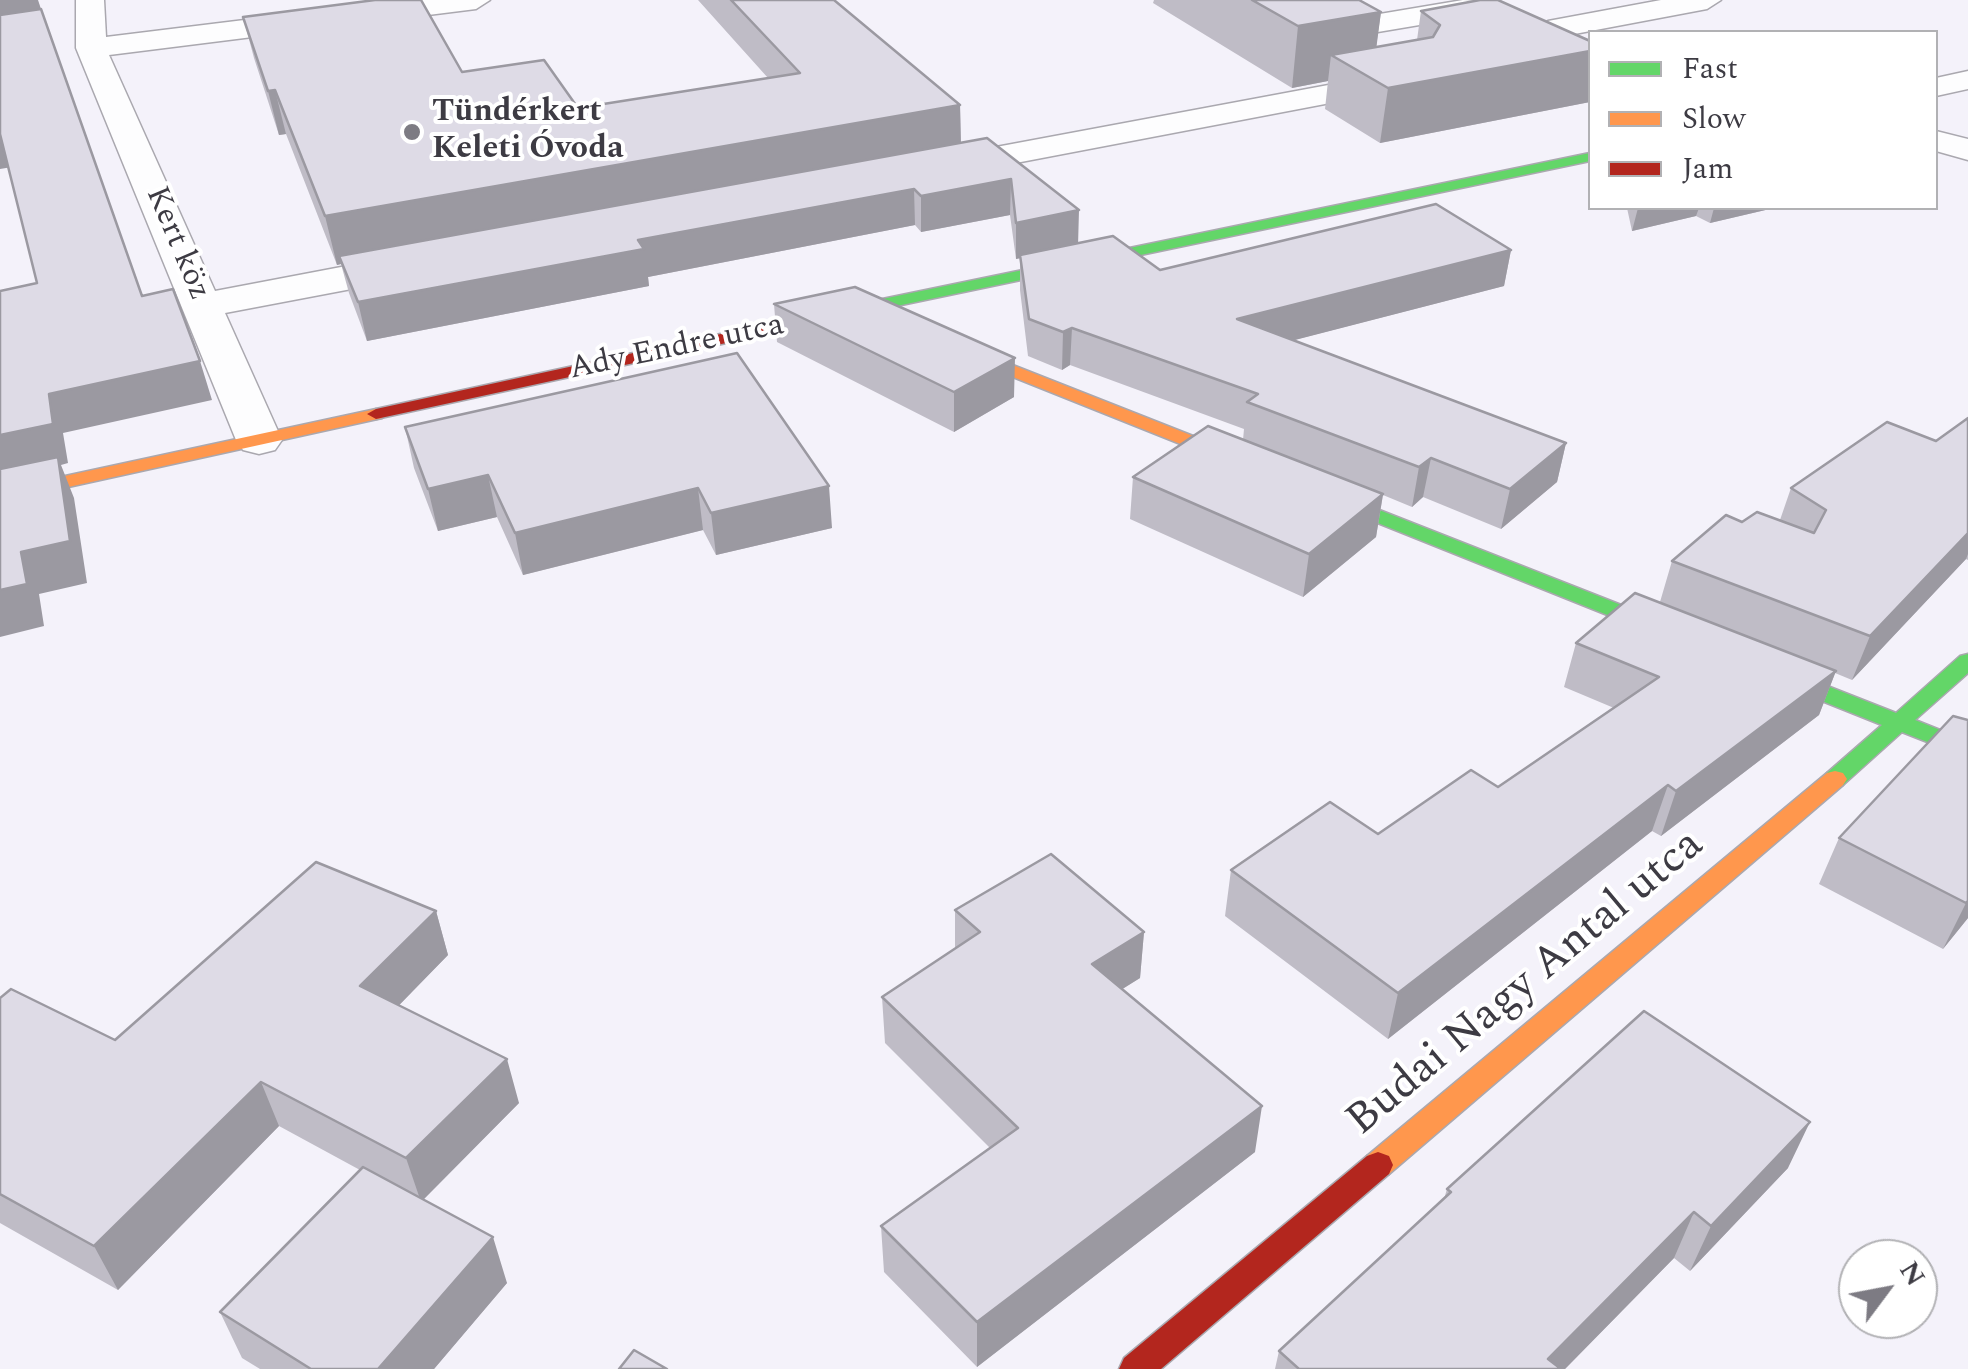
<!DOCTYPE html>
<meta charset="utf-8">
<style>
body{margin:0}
#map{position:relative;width:1968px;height:1369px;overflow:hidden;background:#f4f2fa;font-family:Spectral,serif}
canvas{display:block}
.legend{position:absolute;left:1588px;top:30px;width:350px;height:180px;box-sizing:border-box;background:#fff;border:2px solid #b1b1b4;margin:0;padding:12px 18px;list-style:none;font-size:30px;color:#3d3b43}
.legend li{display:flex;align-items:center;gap:20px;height:50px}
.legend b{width:50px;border:2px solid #b1b1b4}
.north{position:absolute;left:1838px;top:1239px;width:100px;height:100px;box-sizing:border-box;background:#fff;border:2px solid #b1b1b4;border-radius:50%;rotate:58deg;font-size:28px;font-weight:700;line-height:40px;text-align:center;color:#3d3b43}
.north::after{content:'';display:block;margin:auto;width:35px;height:45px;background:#7d7b83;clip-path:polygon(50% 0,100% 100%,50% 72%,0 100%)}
</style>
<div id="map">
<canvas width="1968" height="1369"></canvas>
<ul class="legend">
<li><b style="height:12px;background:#63d668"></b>Fast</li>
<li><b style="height:12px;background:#ff974d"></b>Slow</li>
<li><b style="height:12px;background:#b3261e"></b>Jam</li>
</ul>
<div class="north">N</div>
</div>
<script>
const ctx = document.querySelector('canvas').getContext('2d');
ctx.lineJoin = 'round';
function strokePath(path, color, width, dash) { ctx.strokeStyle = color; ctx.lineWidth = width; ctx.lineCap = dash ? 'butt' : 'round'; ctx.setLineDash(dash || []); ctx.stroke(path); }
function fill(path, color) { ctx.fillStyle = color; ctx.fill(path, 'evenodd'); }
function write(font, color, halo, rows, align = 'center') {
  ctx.font = font + ' Spectral,serif'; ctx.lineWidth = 8; ctx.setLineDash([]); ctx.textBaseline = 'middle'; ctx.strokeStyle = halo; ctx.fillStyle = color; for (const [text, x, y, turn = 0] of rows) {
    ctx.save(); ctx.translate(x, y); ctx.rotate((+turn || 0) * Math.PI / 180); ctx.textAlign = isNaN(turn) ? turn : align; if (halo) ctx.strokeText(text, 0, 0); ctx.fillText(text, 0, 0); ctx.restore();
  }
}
const street = new Path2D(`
 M76,0H104L106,37L407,0H490L476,9L109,55L215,291L420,252L434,256L439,264L434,272L420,276L225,313L282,440L275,450L259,454L243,450L236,440L76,48Z
 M1463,0L1483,1L1487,7L1473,16L1354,36L1353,46L1342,49L1311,32L1326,23Z
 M1661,0H1721L1707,9L1548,39L1533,30L1548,21Z
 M1968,71V89L1936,96V78Z
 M1398,72L1414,81L1409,88L937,178L925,175L920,168L925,161L937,158Z
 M1936,131L1968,139V160L1936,151Z`);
const fast = new Path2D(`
 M1590,153V161L863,313L855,308L863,303Z
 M1280,471L1896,713L1960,656L1968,654V673L1915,720L1968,741V758L1902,732L1843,785H1827L1823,779L1827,773L1882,725L1273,481L1270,477Z`);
const slow = new Path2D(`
 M944,338L1287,473L1290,477L1280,483L1273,481L938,347V339Z
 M376,409L385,414L382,418L0,502V490Z
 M1835,771L1843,773L1847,779L1843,785L1389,1174L1378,1178L1367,1174L1363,1165L1367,1156L1827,773Z`);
const jam = new Path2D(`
 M863,303L871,308L869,312L376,419L367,414L376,409Z
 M1378,1152L1389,1156L1393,1165L1389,1174L1161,1369H1119L1124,1358L1367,1156Z`);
strokePath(street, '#aaa8af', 3);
strokePath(fast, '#aaa8af', 3);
strokePath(slow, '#aaa8af', 3);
strokePath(jam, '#aaa8af', 3);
fill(street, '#fdfdfe');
fill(fast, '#63d668');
fill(slow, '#ff974d');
fill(jam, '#b3261e');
fill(new Path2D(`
 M698,0H834L960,105L961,143L987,138L1078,243L1160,270L1511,250L1504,286L1294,340L1566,443L1557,482L1501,529L1423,497L1412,507L1383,495L1376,537L1303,597L1130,519L1133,477L1243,440L1244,429L1070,365L1062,370L1028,356L1020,290V258L1016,259L1010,215L921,232L915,225L648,277L649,286L367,341L349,293L341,264L337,265L286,134L279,135L254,58L243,17L462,72L578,108L768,78Z
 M1154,0H1359L1381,12L1376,47L1417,40L1421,11L1590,41V102L1380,143L1325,109L1328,81L1292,88L1153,3Z
 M1627,208H1774L1710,223L1696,216L1632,231Z
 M774,304L1014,397L954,432L777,342Z
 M737,353L832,528L716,555L703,530L523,575L497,517L438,531L414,468L405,427Z
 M1968,418V560L1966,559L1852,680L1835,673L1819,715L1661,836L1652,831L1388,1039L1225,916L1231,870L1378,834L1498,787L1614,708L1564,687L1576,643L1660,602L1672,561L1742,522L1780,520L1791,488L1936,441Z
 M1968,720V918L1943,949L1819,884L1839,838Z
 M955,910L1144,932L1140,978L1122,989L1255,1152L977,1367L884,1272L881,1226L990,1148L885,1043L882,997L955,948Z
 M436,911L448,955L399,1005L519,1103L424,1199L507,1283L434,1369H260L242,1358L220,1312L360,1170L279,1126L118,1290L0,1223V998L115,1040Z
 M1788,1168L1690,1271L1674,1258L1565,1369H1275L1279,1351L1444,1199L1447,1189Z`), '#bfbcc6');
fill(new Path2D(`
 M0,0H38L43,15L0,22Z
 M1381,12L1373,73L1331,55L1328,81L1292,88L1298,26Z
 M1590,51V102L1380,143L1388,88Z
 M275,90L286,134L279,135L268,91Z
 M960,105L961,149L339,256L341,264L337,265L325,216Z
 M0,134L12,167L0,169Z
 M1011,179L1010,215L921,232V196Z
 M914,189L915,225L648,277L649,286L367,341L358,302L638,240Z
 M1638,208H1699L1696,216L1632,231Z
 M1714,208H1774L1710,223Z
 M1079,210L1078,246L1016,259V223Z
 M1511,250L1504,286L1233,356L1237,319Z
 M1072,328L1070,365L1062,370L1063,332Z
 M1015,358L1014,397L954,432V392Z
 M200,361L212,400L63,433L68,463L61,465L74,498L87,583L39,594L44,626L0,637V435L49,394Z
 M1566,443L1557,482L1501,529L1510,489Z
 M1431,458L1423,497L1412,507L1419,467Z
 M488,475L497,517L438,531L428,489Z
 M829,486L832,528L716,555L711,513Z
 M698,488L703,530L523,575L515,533Z
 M1383,494L1376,537L1303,597L1309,554Z
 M1968,533V554L1966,559L1852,680L1870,636Z
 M1836,671L1819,715L1661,836L1676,791Z
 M1668,785L1652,831L1388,1039L1398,993Z
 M1968,901V918L1943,949L1966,903Z
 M436,911L448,955L375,1030L360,986Z
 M1144,932L1140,978L1089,1010L1092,964Z
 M507,1059L519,1103L421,1202L406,1158Z
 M261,1082L279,1126L118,1290L94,1246Z
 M1262,1106L1255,1152L977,1367V1322Z
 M1810,1122L1788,1168L1690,1271L1711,1226Z
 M1694,1212L1674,1258L1565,1369H1544L1548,1359Z
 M493,1237L507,1283L434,1369H378Z`), '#9b99a1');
const building = new Path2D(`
 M375,0H421L462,72L544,60L578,108L800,73L731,0H834L960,105L325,216L275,90L268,91L243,17Z
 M1252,0H1359L1381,12L1298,26Z
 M1480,0H1498L1590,41V51L1388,88L1331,55L1433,37L1440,25L1421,11Z
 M41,9L142,296L173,289L200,361L49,394L53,424L0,435V291L37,283L0,134V15Z
 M987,138L1079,210L1016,223L1011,179L921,196L914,189L638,240L644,249L358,302L339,256Z
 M1436,204L1511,250L1237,319L1566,443L1510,489L1431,458L1419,467L1247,402L1258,394L1072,328L1063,332L1029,319L1020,255L1113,236L1160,270Z
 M855,287L1015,358L954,392L774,304Z
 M737,353L829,486L711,513L698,488L515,533L488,475L428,489L405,427Z
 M1968,418V533L1870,636L1672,561L1726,515L1742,522L1757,512L1814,533L1826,510L1791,488L1887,422L1936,441Z
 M1208,426L1383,494L1309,554L1133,477Z
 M58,457L70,541L21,552L27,584L0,590V469Z
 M1635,593L1836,671L1676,791L1668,785L1398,993L1231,870L1330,802L1378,834L1471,770L1498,787L1659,677L1576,643Z
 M1953,716L1968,720V901L1966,903L1839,838Z
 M1051,854L1144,932L1092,964L1262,1106L977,1322L881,1226L1018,1128L882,997L980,932L955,910Z
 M316,862L436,911L360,986L507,1059L406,1158L261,1082L94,1246L0,1194V998L11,989L115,1040Z
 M1644,1011L1810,1122L1711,1226L1694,1212L1548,1359L1561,1369H1299L1279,1351L1451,1192L1447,1189Z
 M363,1167L493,1237L378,1369H311L220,1312Z
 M634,1350L667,1369H619Z`);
fill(building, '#dedbe6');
strokePath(building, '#9b99a1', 2.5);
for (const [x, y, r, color] of [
 [412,132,10,"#7d7b83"]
]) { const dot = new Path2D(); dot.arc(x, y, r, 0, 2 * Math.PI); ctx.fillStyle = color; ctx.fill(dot); strokePath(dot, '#fff', 4); }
write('bold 32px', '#3d3b43', '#fff', [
 ["Tündérkert",432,114],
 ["Keleti Óvoda",432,151]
], 'left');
write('32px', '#3d3b43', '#fff', [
 ["Kert köz",176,244,67],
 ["Ady Endre utca",677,349,-12]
]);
write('45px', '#3d3b43', '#fff', [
 ["Budai Nagy Antal utca",1527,985,-40]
]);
</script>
